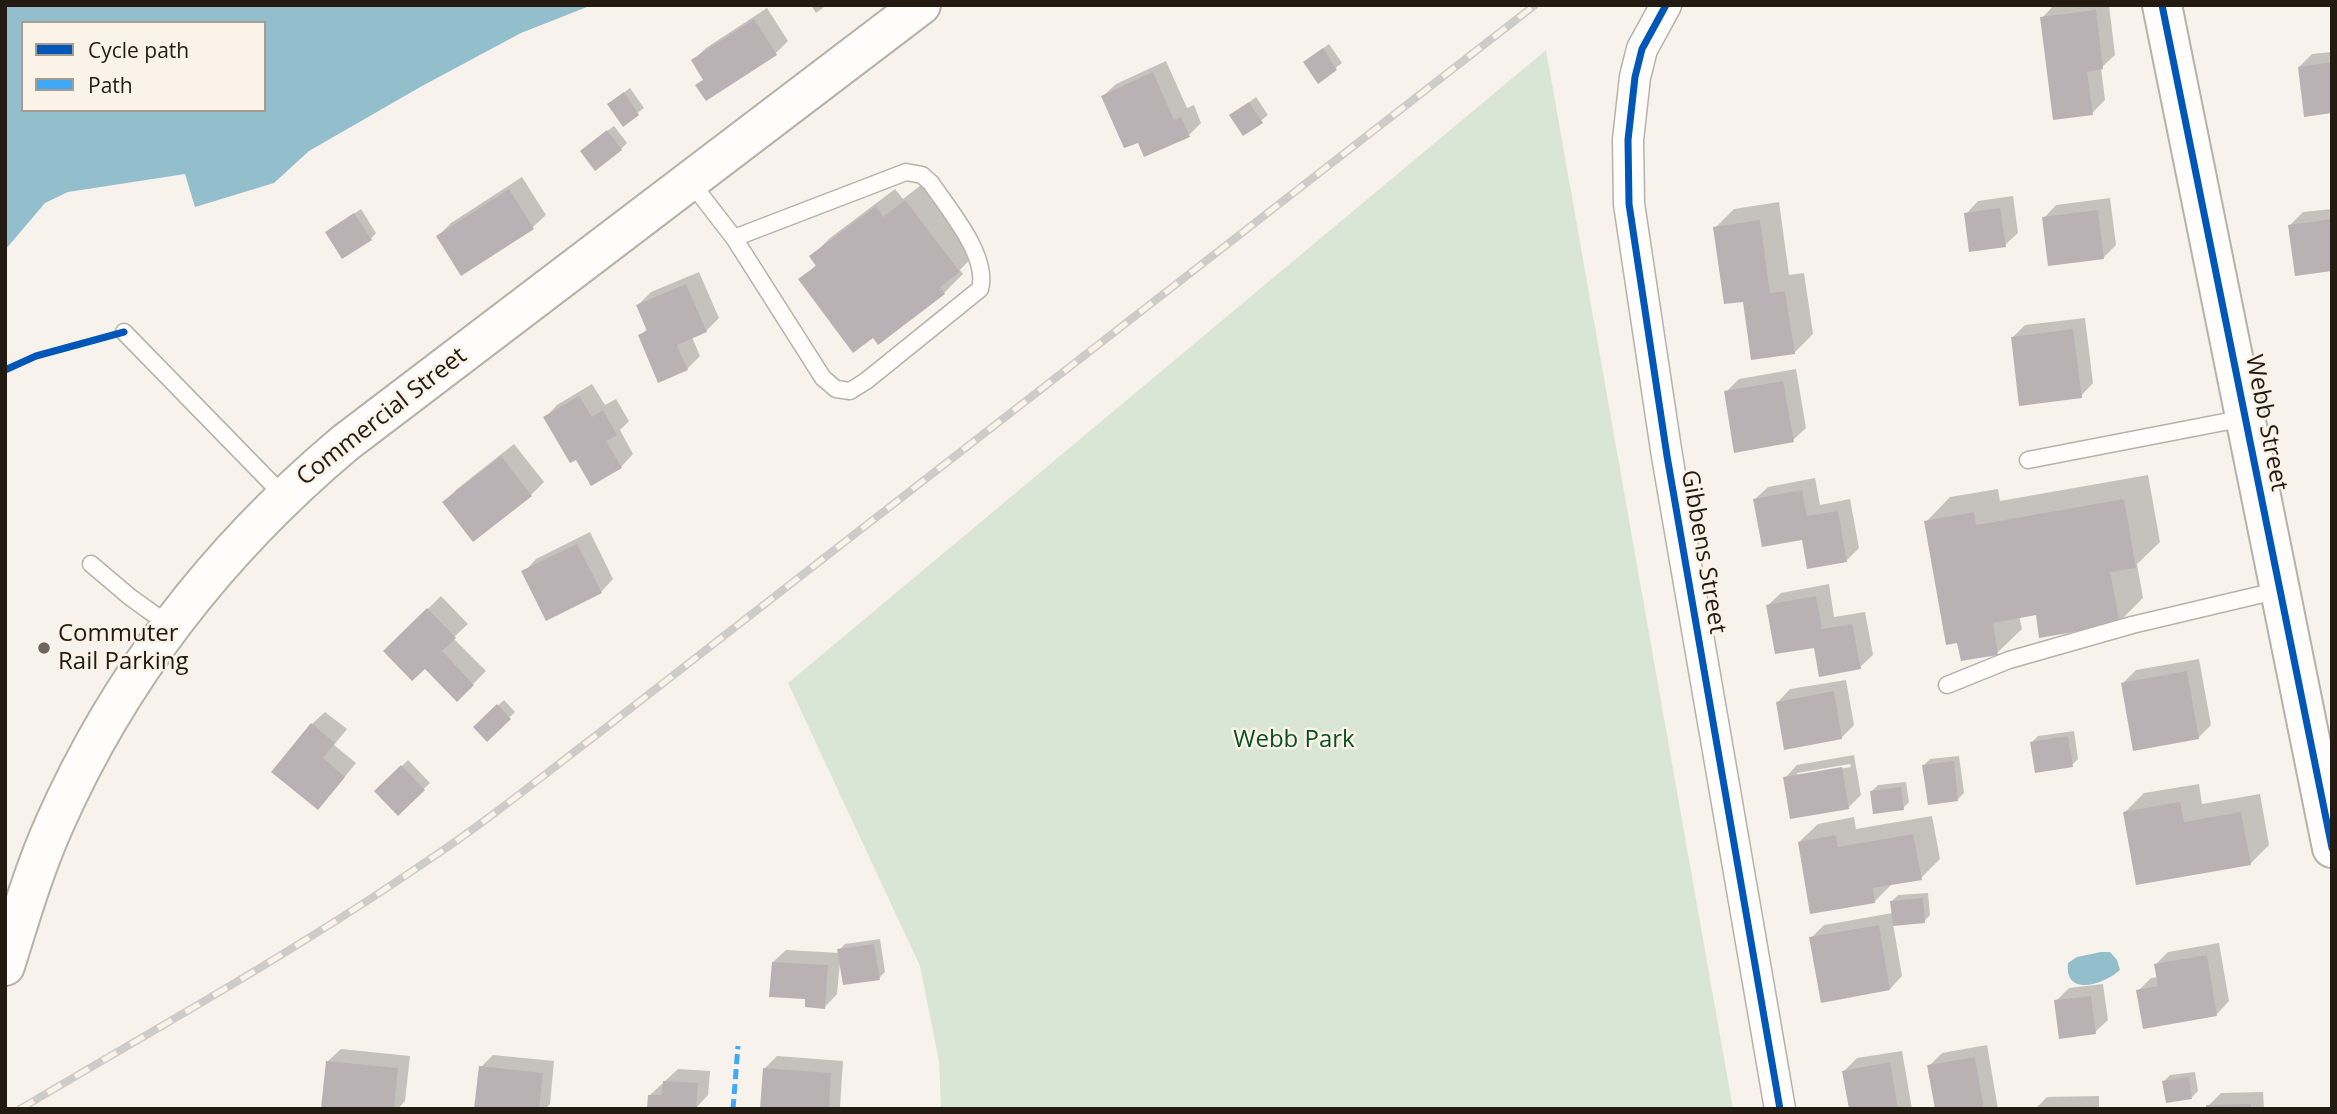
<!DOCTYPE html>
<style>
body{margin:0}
#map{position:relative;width:2337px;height:1114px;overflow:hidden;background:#f7f2ec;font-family:"Open Sans",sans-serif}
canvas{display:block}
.frame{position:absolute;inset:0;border:7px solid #231b12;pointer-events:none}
.legend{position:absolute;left:21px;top:21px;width:245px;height:91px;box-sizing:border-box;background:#fbf2e8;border:2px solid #a59c92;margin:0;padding:9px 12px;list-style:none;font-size:21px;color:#231b12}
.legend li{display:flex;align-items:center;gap:14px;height:35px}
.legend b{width:35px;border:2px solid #a59c92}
</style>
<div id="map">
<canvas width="2337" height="1114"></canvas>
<div class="frame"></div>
<ul class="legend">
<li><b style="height:9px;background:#0057b8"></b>Cycle path</li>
<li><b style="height:9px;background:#3fa9f5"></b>Path</li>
</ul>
</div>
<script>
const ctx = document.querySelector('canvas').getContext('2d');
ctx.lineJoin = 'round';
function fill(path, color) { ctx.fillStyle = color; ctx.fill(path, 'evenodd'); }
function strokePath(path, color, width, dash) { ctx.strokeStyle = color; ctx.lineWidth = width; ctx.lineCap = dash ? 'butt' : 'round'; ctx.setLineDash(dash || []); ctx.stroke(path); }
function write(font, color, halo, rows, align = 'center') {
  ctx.font = font + ' "Open Sans",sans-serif'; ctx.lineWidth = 5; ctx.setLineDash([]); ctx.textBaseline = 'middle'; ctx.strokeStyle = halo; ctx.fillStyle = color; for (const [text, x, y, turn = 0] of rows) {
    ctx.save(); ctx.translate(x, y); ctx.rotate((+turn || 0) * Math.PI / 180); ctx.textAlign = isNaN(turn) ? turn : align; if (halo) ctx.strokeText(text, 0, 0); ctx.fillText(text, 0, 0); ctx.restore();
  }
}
fill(new Path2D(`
 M1546,50L1733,1109H941L939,1061L920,966L788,683Z`), '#d9e6d6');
fill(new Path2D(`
 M5,5H592L521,33L422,86L309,151L274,183L195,207L185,174L68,192L45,203L5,250ZM23,23H264V110H23Z
 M2101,952H2110L2117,960L2120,970C2105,984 2064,998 2068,963L2077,957Z`), '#93becc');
fill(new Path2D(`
 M811,5H827L816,13Z
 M2054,5H2109L2115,55L2101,68L2105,100L2092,113L2042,18Z
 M767,8L788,41L775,54L698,85L705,78L693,60L706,48Z
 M1329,44L1342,63L1318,81L1305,62Z
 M2332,52V112L2299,67L2312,54Z
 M1166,61L1187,108L1194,105L1201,123L1189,135L1139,140L1103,96L1116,84Z
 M630,88L644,108L623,124L609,104Z
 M1256,97L1268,115L1244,134L1231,116Z
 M614,126L627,143L621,149L588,145Z
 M522,177L546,215L533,227L462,273L438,236L451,223Z
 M925,182L977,252L960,270L963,274L944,293L873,336L801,280L817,264L811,257L830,238L895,189L903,199Z
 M2013,196L2018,233L2005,245L1966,214L1978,201Z
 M2110,198L2116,245L2103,258L2044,218L2056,205Z
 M1779,202L1789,275L1804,273L1813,334L1794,353L1744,300L1715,228L1734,209Z
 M361,209L376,233L371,239L327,232Z
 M2332,209V269L2290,225L2303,212Z
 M699,272L719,318L706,331L692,337L700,356L687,369L659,381L640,336L648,328L638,305L651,292Z
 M2085,318L2093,383L2081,396L2012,338L2025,325Z
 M1796,369L1806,428L1793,440L1726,392L1739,379Z
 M592,384L605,405L616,399L629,421L620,430L633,454L621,467L576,457L545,418L557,405Z
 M514,444L544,482L531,495L474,540L444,502L457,489Z
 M2148,475L2160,542L2137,564L2143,598L2119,622L2037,613L2019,616L2022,629L1997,653L1926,522L1950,497L1998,489L2000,501Z
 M1815,478L1820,505L1850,499L1859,548L1846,561L1803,538L1755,499L1768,487Z
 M590,532L613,579L601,592L524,572L536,559Z
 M1829,584L1834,617L1865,612L1873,655L1860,667L1815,646L1768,605L1781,593Z
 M441,596L468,624L453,638L486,671L457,700L425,667L385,651Z
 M2199,659L2211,725L2198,738L2123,683L2136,670Z
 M1846,680L1854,725L1841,738L1778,702L1790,689Z
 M504,700L515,712L487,740L475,727Z
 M325,712L347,729L334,745L356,763L330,795L312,724Z
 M2074,731L2078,759L2072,765L2032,742L2038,736Z
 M1854,755L1861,795L1848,808L1785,778L1797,765ZM1850,764L1851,767L1797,776V773Z
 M1959,756L1964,793L1958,799L1924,765L1930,759Z
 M408,760L430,783L398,813L377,791Z
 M1906,782L1909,802L1903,808L1872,791L1878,785Z
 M2199,784L2202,804L2260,794L2269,845L2250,864L2125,812L2144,793Z
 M1932,816L1940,859L1921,878L1893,883L1874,902L1799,842L1818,824L1854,817L1856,829Z
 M1928,893L1930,915L1924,921L1893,924L1902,976L1890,989L1811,938L1824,925L1893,913L1892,901L1898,895Z
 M880,939L885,972L879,978L840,962L837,994L825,1007L807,998L773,962L786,950L840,953L839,950L845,944Z
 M2219,943L2229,1001L2217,1014L2138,991L2151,978L2158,977L2156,964L2168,952Z
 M2103,984L2108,1020L2095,1032L2056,1001L2069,988Z
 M1987,1045L1998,1109H1937L1929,1066L1942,1053Z
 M341,1049L410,1056L405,1101L398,1109L323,1107L328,1061Z
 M1902,1051L1912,1109H1851L1844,1071L1857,1058Z
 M493,1055L554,1061L550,1104L545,1109H476L481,1067Z
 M777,1056L843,1061L840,1107L838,1109H761L764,1069Z
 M678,1069L710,1071L708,1095L696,1108L649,1096Z
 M2195,1072L2198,1091L2192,1097L2164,1081L2170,1075Z
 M2263,1092L2264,1109H2208V1106L2221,1093Z
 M2099,1096V1109H2035L2047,1097Z`), '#0003');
fill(new Path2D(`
 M2096,10L2103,69L2087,72L2093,115L2053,120L2040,17Z
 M754,19L777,55L706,101L695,85L703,80L691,60Z
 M1323,48L1337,70L1318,84L1303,62Z
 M2332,62V113L2304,117L2298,67Z
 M1153,72L1174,120L1181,117L1190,137L1144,157L1138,143L1124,148L1101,96Z
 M624,92L639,115L623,127L607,104Z
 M1249,102L1263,123L1243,136L1229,115Z
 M607,130L622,150L595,171L580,151Z
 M509,189L534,229L461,276L436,236Z
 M905,200L960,272L940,287L945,294L878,345L873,338L853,353L798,279L816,266L809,256L876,206L883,217Z
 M2000,208L2006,247L1969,252L1964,213Z
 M2098,210L2104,259L2048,266L2042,217Z
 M354,213L372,240L342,259L325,232Z
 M2332,219V271L2295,276L2288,225Z
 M1760,220L1770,293L1785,291L1795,354L1751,360L1743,302L1724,304L1713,227Z
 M686,284L707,332L677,345L688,370L658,383L638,335L647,331L636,305Z
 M2073,329L2082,398L2019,406L2011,337Z
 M1783,381L1794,442L1734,453L1724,391Z
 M579,396L592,417L603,410L617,435L606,441L622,468L591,486L576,460L570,463L543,417Z
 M501,456L532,496L473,542L442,502Z
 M1802,490L1807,516L1838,511L1847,562L1807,569L1802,540L1762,547L1753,499Z
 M2124,499L2136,568L2110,572L2120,624L2039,638L2036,615L1993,623L1998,655L1961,661L1957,643L1946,645L1924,521L1974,512L1976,525Z
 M577,544L602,593L546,621L521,571Z
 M1816,596L1822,629L1852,624L1861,669L1819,677L1814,648L1775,654L1766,605Z
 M427,608L456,638L442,651L474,685L457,702L425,669L412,681L383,651Z
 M2187,671L2199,739L2133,751L2121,683Z
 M1834,691L1842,739L1784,750L1776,702Z
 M497,704L511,719L487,742L473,727Z
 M311,723L335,743L323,758L345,777L318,810L271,772Z
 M2068,736L2073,767L2035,773L2030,742Z
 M1954,761L1958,801L1928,805L1922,765Z
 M401,765L425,790L398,816L374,791Z
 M1842,767L1849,809L1790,819L1783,777Z
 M1901,787L1904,810L1873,814L1870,791Z
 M2180,802L2184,822L2241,812L2251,865L2136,885L2123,812Z
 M1913,834L1922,880L1873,888L1875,903L1810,914L1798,842L1836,835L1838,847Z
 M1923,898L1925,923L1893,926L1890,901Z
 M1879,925L1890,990L1821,1003L1809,937Z
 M874,944L880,980L843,985L837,949Z
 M2207,955L2217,1016L2143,1029L2136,990L2158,986L2154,964Z
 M772,962L828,965L825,1009L805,1007V999L769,997Z
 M2091,996L2096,1034L2059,1039L2054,1000Z
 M1975,1057L1984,1109H1935L1927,1065Z
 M326,1061L398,1068L394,1109L321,1108Z
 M1890,1062L1898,1109H1849L1842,1071Z
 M479,1066L543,1073L539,1109H474Z
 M763,1068L831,1073L829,1109H760Z
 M2189,1077L2192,1099L2166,1103L2162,1081Z
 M663,1081L698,1083L696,1109H647L648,1095H662Z
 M2251,1104V1109H2206V1105Z`), '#bab1b5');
const lane = new Path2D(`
 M690,181L734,238L823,378L836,389L850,391L866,381L980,289C989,256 949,210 931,183L922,175L906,172L734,238
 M124,332L284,496
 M2028,460L2245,418
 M91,564L130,597L169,625
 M1947,685L2009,660L2132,625L2280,590`);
const street = new Path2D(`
 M1666,5L1642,49L1635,77L1628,140L1629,204L1667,456L1780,1109`);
const secondary = new Path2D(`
 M2162,5L2332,848
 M5,966C20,918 34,870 54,825C121,673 219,549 345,443L921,5`);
strokePath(lane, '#b7b1a9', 19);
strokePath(street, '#b7b1a9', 33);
strokePath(secondary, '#b7b1a9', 42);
strokePath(lane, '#fefdfc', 16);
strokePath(street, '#fefdfc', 30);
strokePath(secondary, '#fefdfc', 38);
const rail = new Path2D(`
 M20,1109C155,1029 294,952 424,863C485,823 541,777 599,733L1535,5`);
strokePath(rail, '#cdccca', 8);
strokePath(rail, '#fbf2e8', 5, [16]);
strokePath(new Path2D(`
 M733,1109L738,1046`), '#3fa9f5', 5, [10, 5]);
strokePath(new Path2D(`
 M1666,5L1642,49L1635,77L1628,140L1629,204L1667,456L1780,1109
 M2162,5L2332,848
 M5,370L36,356L124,332`), '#0057b8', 7);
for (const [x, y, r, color] of [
 [44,648,7,"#6d665e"]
]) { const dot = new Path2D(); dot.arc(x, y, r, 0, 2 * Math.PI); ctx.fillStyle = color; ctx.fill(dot); strokePath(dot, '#fbf2e8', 2.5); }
write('24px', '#231b12', '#fbf2e8', [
 ["Commercial Street",382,417,-38],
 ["Webb Street",2266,423,79],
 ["Gibbens Street",1703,552,80]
]);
write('24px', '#231b12', '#fbf2e8', [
 ["Commuter",58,634],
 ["Rail Parking",58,662]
], 'left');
write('24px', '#075223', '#fbf2e8', [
 ["Webb Park",1294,740]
]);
</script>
